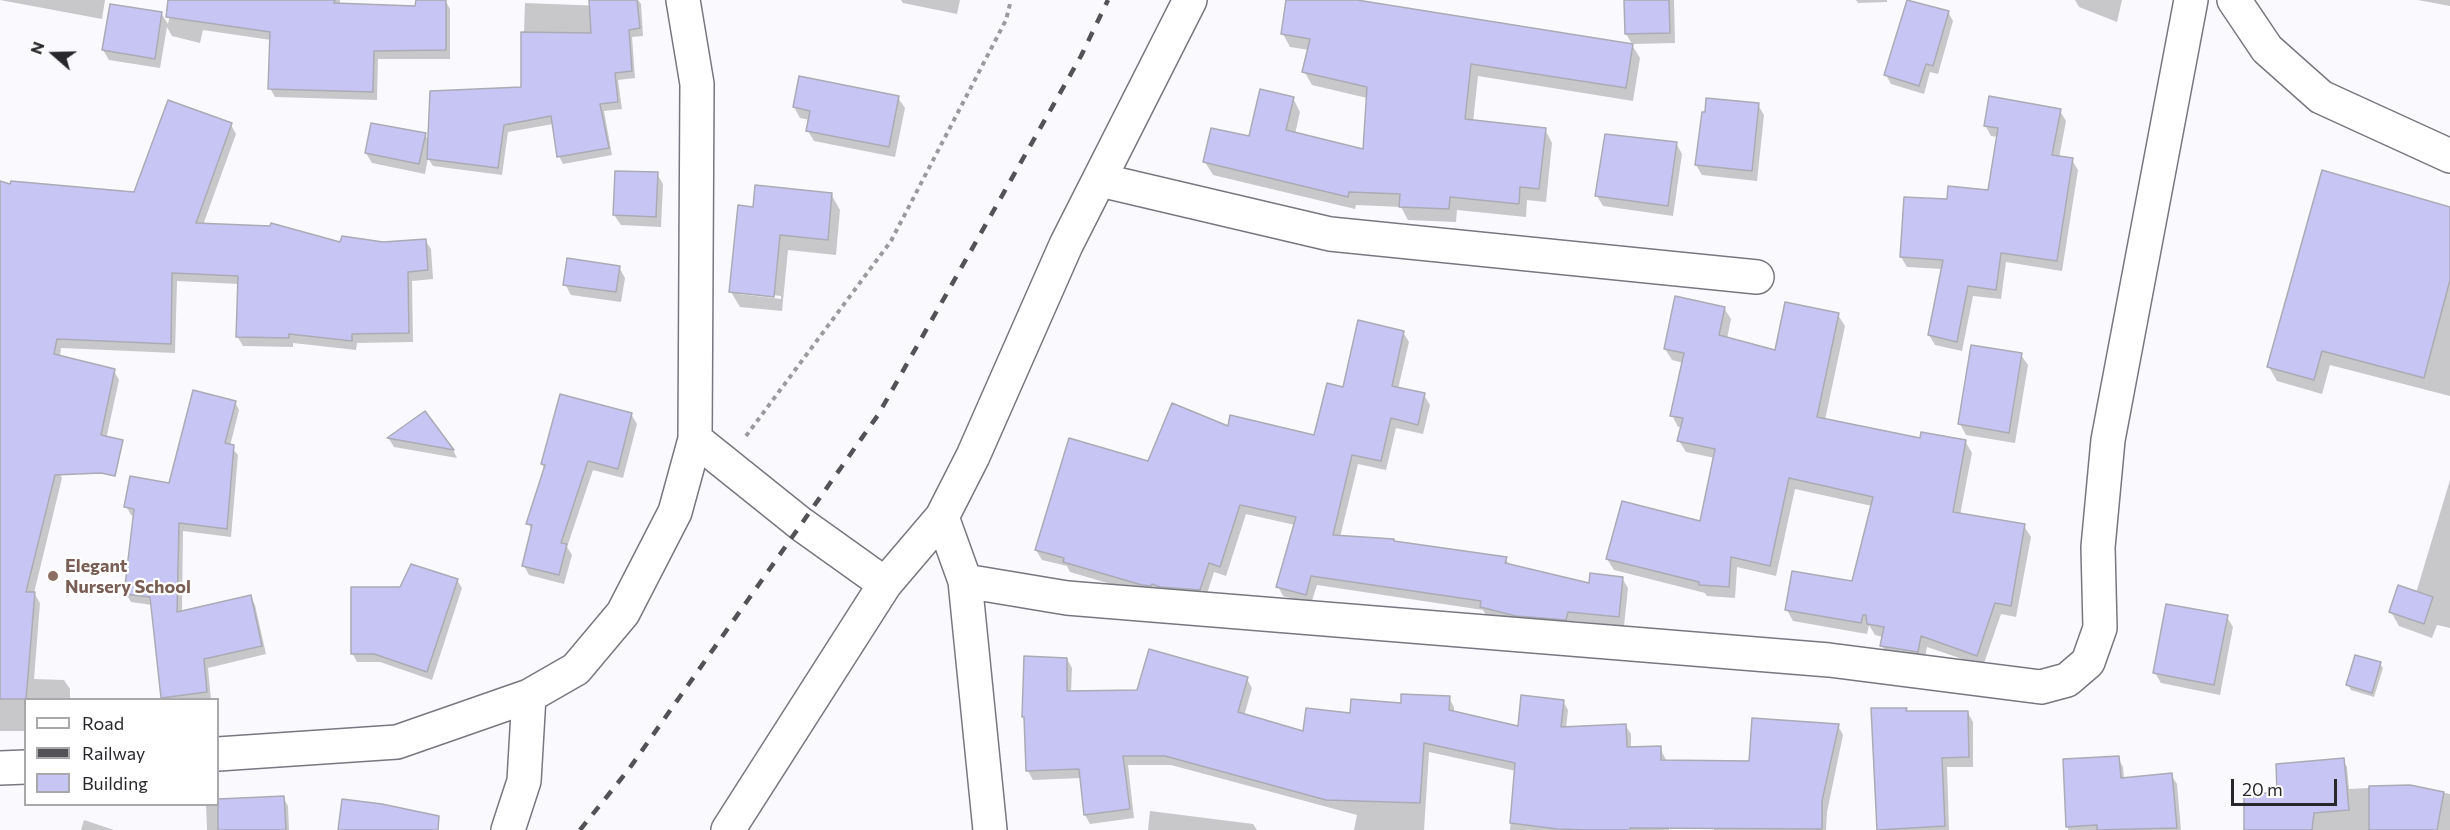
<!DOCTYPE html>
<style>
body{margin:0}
#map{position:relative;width:2450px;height:830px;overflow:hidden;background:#fafafe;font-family:Commissioner,sans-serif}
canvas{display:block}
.legend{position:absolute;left:24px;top:698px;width:195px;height:108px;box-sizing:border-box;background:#fff;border:2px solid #a9a9ab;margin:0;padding:8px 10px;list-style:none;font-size:18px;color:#28282c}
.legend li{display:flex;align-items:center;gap:12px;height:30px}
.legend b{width:30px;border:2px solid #a9a9ab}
.north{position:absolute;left:24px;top:24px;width:60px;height:60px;-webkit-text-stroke:4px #fff;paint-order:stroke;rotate:290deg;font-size:16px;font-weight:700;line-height:24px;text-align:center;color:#28282c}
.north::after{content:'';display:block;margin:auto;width:21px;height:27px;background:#28282c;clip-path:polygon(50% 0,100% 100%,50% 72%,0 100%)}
.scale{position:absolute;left:2231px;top:779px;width:106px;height:27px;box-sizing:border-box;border:3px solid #28282c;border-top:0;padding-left:8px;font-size:18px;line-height:21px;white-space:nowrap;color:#28282c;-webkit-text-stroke:4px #fff;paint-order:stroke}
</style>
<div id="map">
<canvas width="2450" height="830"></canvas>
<ul class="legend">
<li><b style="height:8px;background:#fff"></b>Road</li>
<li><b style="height:8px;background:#535357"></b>Railway</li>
<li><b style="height:16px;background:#c6c5f4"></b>Building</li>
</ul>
<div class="north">N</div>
<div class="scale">20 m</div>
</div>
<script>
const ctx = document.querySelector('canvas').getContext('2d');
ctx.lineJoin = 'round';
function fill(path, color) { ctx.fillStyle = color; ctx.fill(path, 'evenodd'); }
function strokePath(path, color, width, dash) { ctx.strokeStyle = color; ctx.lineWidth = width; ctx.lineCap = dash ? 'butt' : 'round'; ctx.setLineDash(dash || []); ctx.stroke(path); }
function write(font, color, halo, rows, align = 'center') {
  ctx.font = font + ' Commissioner,sans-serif'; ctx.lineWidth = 4.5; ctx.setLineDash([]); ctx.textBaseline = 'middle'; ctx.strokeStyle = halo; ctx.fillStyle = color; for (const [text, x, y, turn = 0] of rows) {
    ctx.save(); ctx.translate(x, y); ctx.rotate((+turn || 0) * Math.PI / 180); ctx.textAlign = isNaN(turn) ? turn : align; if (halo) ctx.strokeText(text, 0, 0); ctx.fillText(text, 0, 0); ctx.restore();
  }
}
fill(new Path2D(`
 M0,0H105L102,19Z
 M173,0H340V5L417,8V0H445L450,9V59H378L377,100L275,97L270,88L271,40L203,30L200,43L172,36L167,27L160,68L109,60L103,50L161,13L168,24Z
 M604,0H638L641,4L643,36L632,37L635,78L618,80L622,109L604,111L612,155L563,164L559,156L553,124L508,132L502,175L433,166L428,158L425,174L372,163L366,153L425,134L429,142L522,88L525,3L603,6Z
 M901,0H960L957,14L903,3Z
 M1288,0H1347L1632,45L1640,58L1633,101L1478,76L1473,122L1545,129L1552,143L1546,202L1527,200L1526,217L1457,210L1456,222L1408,220L1401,207L1356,205L1355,209L1213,175L1205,162L1251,137L1293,98L1300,112L1295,134L1365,150L1367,98L1312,85L1304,71L1309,50L1290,47L1283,34Z
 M1625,0H1674L1675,43L1632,44L1626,34Z
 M1856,0H1887V2L1858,3Z
 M1908,0L1948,12L1953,21L1938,74L1930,72L1924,94L1891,84L1886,75Z
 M2075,0H2122L2117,22L2079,7Z
 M2450,0V6L2418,0Z
 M898,98L905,108L895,157L814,141L808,131L810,120L800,118L794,107Z
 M1758,105L1764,115L1757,181L1702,175L1696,165L1706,114Z
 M2060,111L2066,121L2059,158L2072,160L2078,170L2062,271L2006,262L2001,299L1973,296L1962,351L1935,345L1929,335L1943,269L1907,267L1901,257L1948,200L1989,191L1998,137L1991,136L1985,125Z
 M231,125L236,134L203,225L342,244L425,240L431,249L433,279L412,281L413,342L357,343L356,350L293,343V347L243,346L237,336L239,284L177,281L175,353L61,348L60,357L114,371L119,380L100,467L0,438V182L11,185L135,194Z
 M1676,143L1682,154L1673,216L1603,206L1597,196Z
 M657,174L663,184L661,227L621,225L614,215Z
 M831,194L840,210L836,255L788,250L782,311L740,307L731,292L754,208ZM739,291L781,296V299L739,294Z
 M2450,208V396L2330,365L2322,394L2277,381L2269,367Z
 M619,267L625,278L621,302L571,295L565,284Z
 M1724,308L1731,319L1727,339L1776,352L1838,315L1845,326L1825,420L1921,440L1965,441L1972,453L1960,515L2024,526L2031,537L2016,617L2001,614L1983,666L1927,647L1924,663L1888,657L1882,646L1883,637L1875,635L1869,625L1867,634L1793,621L1787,610L1853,583L1872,506L1795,489L1776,576L1737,567L1735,598L1707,596L1705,593L1614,570L1607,559L1701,522L1715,458L1686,452L1679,441L1682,427H1678L1672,415L1683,363L1672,360L1665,349Z
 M1403,332L1409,342L1398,389L1424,395L1430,405L1423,434L1396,428L1386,470L1358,464L1340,537L1506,559L1510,566L1590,584L1622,578L1628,588L1624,626L1573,621L1571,629L1487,617L1483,610L1317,585L1311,604L1283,596L1278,586L1295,525L1246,514L1226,576L1214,572L1205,600L1148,595L1070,572L1067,566L1042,560L1036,550L1149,463L1229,428L1315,437L1344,389Z
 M2021,355L2028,365L2015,443L1966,435L1960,424Z
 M235,402L239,410L230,446L238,455L231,537L183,531L182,613L250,597L255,605L266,654L208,668L211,700H164L152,605L131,602L126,594L135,516L131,515L126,506L170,485Z
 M425,413L453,450L457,458L394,447L389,439Z
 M631,414L637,424L623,478L593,470L567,547L572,555L564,584L529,575L524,566L532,531L528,523L545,469L542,464Z
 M56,468L62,478L34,593L40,603L34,679L64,680L70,689V700H26V731H0V469Z
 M2450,480V628L2437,625L2432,638L2399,626L2391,612L2416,593Z
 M457,580L462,588L432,680L380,662H357L352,653L401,588Z
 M2227,617L2233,627L2220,695L2161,683L2155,673Z
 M1067,659L1072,668L1071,693L1138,691L1247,679L1252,688L1244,716L1304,733L1351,715L1449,698L1454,707V712L1520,728L1563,701L1568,710L1566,728L1625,725L1631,734V749L1660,748L1671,770L1669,830H1510L1516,771L1429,752L1424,830H1354L1357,815L1171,765H1128L1134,818L1090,824L1085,815L1081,778L1033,780L1028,771L1026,721L1024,716Z
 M2380,664L2383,668L2374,697L2351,690L2348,685Z
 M1873,710H1906L1908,713H1968L1973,722V767H1947L1949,830H1879Z
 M1838,726L1843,735L1827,812L1826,830H1714L1707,762L1751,763Z
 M2118,758L2123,767L2124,779L2171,775L2177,784L2181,830H2068L2064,760Z
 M2343,760L2347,767L2349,789L2410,786L2450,794V830H2245L2278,794Z
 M283,797L288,806L289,830H207L206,804H218V801Z
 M1150,811L1253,824L1257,830H1148Z
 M84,820L114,830H81Z`), '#0003');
const building = new Path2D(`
 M168,0H335L334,3L415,6L416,0H446V50L374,51L373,92L268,89L270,32L166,17Z
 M589,0H637L640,28L629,30L632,71L615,73L618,102L600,104L609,148L557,157L551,116L504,125L498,168L427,159L430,91L521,87V32L591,33Z
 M1286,0H1357L1633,44L1626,88L1471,64L1465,119L1546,128L1539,189L1520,187L1519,204L1450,197L1449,209L1399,207L1400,194L1349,192L1348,197L1203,162L1211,128L1249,136L1260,89L1294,97L1286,130L1363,149L1367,87L1302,72L1310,39L1281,34Z
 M1624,0H1669L1670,33L1625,34Z
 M1907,0L1949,11L1933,66L1926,64L1919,86L1884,75Z
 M110,4L162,12L155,59L102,50Z
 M799,76L899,96L889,147L806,131L810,111L793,107Z
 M1989,96L2061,109L2052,155L2073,158L2057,261L2001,253L1996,290L1968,286L1957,342L1928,335L1943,260L1900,257L1904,197L1947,199L1948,186L1988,190L1998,128L1984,126Z
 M1706,98L1759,103L1752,171L1695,165L1702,112H1705Z
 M168,100L232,123L196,223L270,226L271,223L340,242L342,236L383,242L426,239L428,270L408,272L409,333L352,334V341L289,334V338L236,337L238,276L172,273L171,344L57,339L54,354L115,369L101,435L123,440L115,476L101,473L55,475L26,592H35L26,699H0V181L10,184L11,181L134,192Z
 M371,123L426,133L419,164L365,153Z
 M1605,134L1677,142L1668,206L1595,196Z
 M2322,170L2450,207V280L2424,378L2322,351L2314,380L2267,367Z
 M615,171L658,172L656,217L613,215Z
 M755,185L832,193L828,240L780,235L774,297L729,292L738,205L753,207Z
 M567,258L620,266L616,292L563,285Z
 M1675,296L1725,307L1719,335L1775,350L1785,302L1839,313L1817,417L1920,438L1921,432L1966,440L1953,512L2025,524L2011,606L1995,603L1977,656L1921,636L1918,652L1880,646L1884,627L1867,624L1866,615H1863L1861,623L1785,610L1792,571L1852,581L1873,497L1789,478L1770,566L1731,557L1729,587L1699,585V582L1606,559L1622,501L1700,521L1715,449L1677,441L1683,418L1670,416L1684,353L1664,349Z
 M1358,320L1404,331L1392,386L1425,393L1418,425L1391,418L1381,461L1352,455L1333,535L1394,539V541L1507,557L1505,563L1589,583L1590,573L1623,577L1619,617L1568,612L1566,620L1516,616L1480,607L1481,601L1311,576L1306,595L1276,587L1296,517L1240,505L1220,567L1209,563L1200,590L1160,587L1152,584L1151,586L1142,585L1063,562L1064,558L1035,550L1069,438L1148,461L1172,403L1228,426L1230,415L1314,435L1327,383L1343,387Z
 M1971,345L2022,353L2009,433L1958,424Z
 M193,390L236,401L225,443L234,445L227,529L179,523L177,612L251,595L262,646L204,659L207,692L161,698L150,597L124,594L134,509L124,507L130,476L169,483Z
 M560,394L632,413L618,469L588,461L561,543L567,544L559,575L522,566L532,525L526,524L545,465L541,464Z
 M425,411L454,450L387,438Z
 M411,564L458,579L427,672L374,654H351V587H400Z
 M2398,585L2433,597L2424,624L2389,612Z
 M2166,604L2228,615L2214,685L2153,673Z
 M1149,649L1248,677L1238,712L1303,731L1306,708L1350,713L1351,699L1401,703V694L1450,696L1449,710L1518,726L1521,695L1564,700L1561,727L1626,724L1627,747L1661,746V760L1749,761L1752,718L1839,724L1822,801V829L1630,828V830H1586L1557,829L1510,823L1515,763L1424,743L1420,803L1326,800L1165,756H1123L1130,809L1084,815L1079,769L1026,771L1024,717H1022L1024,656L1067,658V691L1137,690Z
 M2355,655L2381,662L2372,693L2346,685Z
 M1871,708H1907L1906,711H1968L1969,757L1942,758L1945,826L1877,830Z
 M2119,756L2121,778L2172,773L2177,828L2097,830V825L2066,827L2063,759Z
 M2344,758L2349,810L2314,813L2312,830H2244V793H2277L2276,764Z
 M2410,785L2444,792L2437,830H2369V786Z
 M284,796L286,830H218V799Z
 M342,799L382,804L439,816L438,830H338Z`);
fill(building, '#c6c5f4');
strokePath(building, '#ababb5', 1.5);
const street = new Path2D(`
 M2234,0L2267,49L2321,97L2450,156
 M1100,180L1330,234L1757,277
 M695,439L801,524L885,584
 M942,517L965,581L990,830
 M965,581L1067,598L1829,660L2041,687L2067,680L2088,662L2100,628L2098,547L2108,440L2191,0
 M218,754L397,742L529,696L576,669L623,613L675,512L695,439L697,84L683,0
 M0,768L26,767
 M508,830L524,781L529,696
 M728,830L885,584L942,517L973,456L1066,245L1190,0`);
strokePath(street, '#777780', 36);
strokePath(new Path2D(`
 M746,436L891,241L1006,20L1011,0`), '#9b9b9f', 4, [4.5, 4.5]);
strokePath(street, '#fff', 33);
strokePath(new Path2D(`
 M580,830L629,769L878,415L1081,56L1108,0`), '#535357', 4.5, [10, 10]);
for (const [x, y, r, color] of [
 [53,576,6,"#8d6e63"]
]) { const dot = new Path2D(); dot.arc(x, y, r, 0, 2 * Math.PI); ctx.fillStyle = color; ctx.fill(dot); strokePath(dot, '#fff', 2); }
write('bold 18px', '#785e54', '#fff', [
 ["Elegant",65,566],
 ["Nursery School",65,587]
], 'left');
</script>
